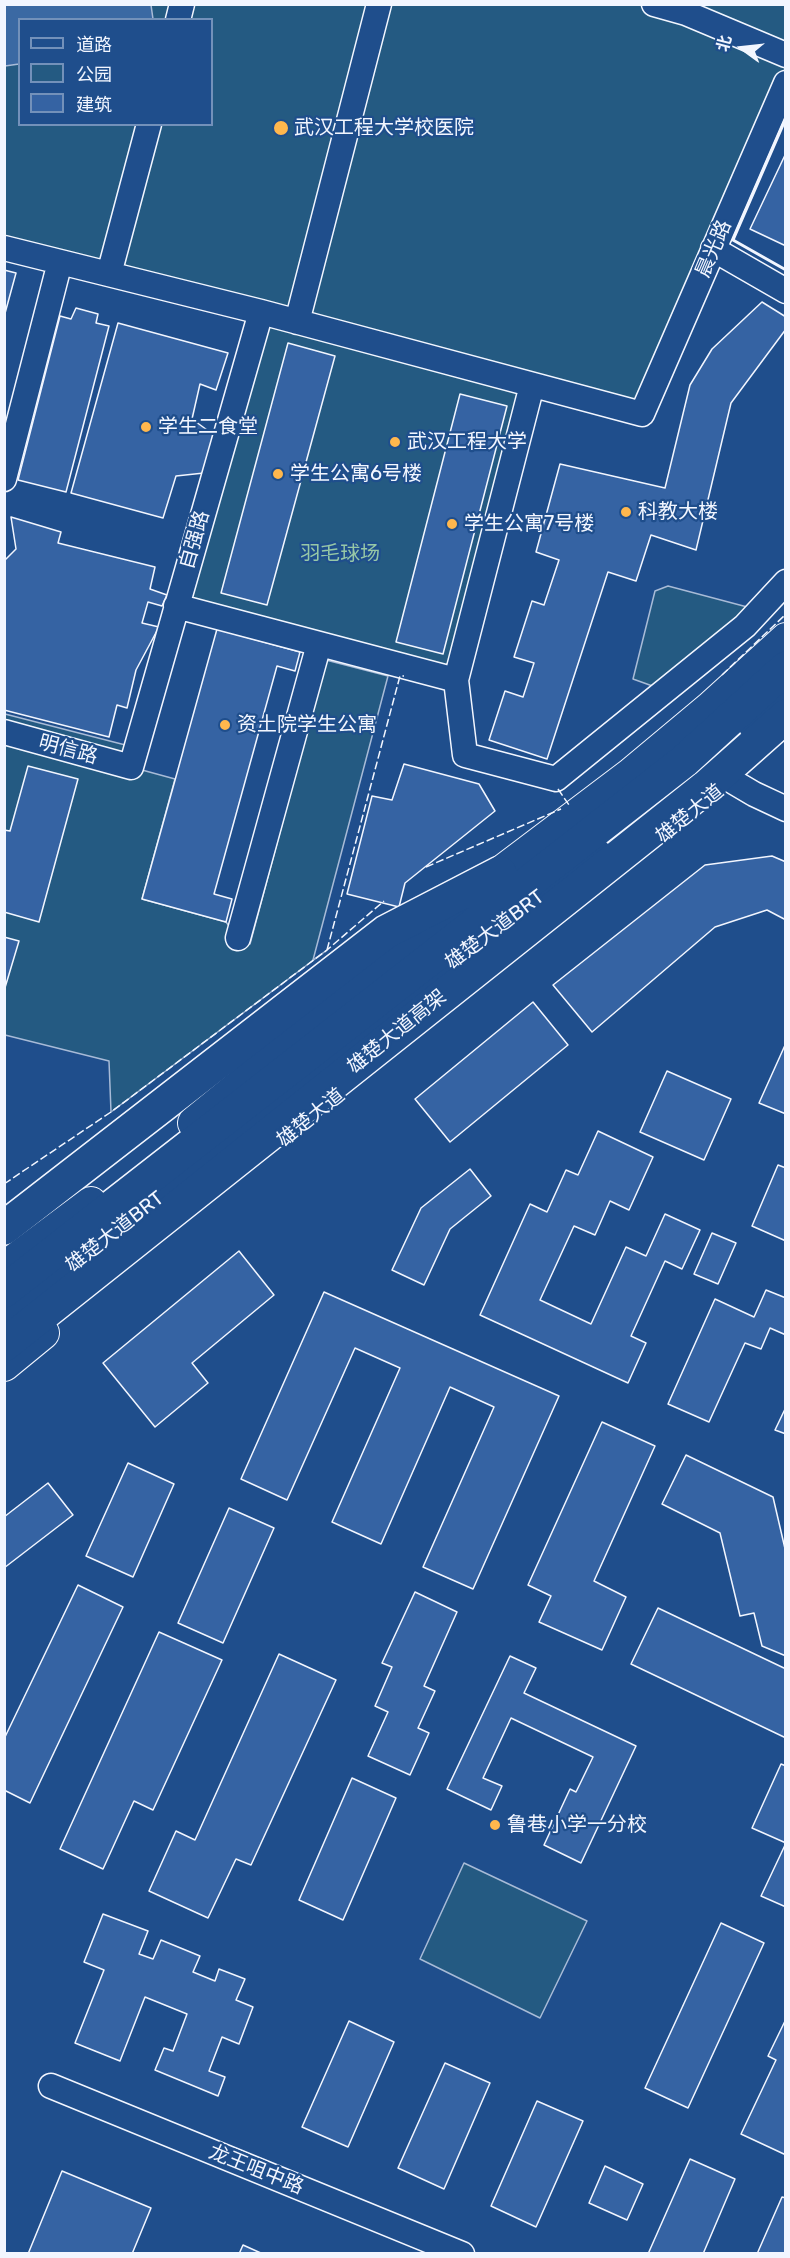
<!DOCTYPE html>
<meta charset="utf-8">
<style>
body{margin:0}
#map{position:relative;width:790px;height:2258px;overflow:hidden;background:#1f4e8c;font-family:Rubik,"Noto Sans SC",sans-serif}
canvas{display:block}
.frame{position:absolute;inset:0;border:6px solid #f2f6ff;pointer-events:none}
.legend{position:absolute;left:18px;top:18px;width:195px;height:108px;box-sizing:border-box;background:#1f4e8c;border:2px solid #7391ba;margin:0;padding:8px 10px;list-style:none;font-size:18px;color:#f2f6ff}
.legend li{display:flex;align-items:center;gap:12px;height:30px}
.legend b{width:30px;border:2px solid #7391ba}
.north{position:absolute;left:712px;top:18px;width:60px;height:60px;-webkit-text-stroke:4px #1f4e8c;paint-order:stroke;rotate:285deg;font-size:16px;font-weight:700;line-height:24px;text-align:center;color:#f2f6ff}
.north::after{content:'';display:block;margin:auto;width:21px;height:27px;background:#f2f6ff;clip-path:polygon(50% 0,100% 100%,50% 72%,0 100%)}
</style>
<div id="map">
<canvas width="790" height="2258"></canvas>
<div class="frame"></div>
<ul class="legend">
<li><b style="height:8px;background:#1f4e8c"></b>道路</li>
<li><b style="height:16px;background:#245a82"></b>公园</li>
<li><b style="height:16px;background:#3563a3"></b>建筑</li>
</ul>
<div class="north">北</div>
</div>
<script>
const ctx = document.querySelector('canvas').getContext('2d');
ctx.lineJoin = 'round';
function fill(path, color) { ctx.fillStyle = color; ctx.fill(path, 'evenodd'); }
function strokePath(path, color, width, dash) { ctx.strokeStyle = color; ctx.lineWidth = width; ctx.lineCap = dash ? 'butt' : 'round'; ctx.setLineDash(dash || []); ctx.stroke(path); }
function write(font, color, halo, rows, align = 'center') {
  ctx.font = font + ' Rubik,"Noto Sans SC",sans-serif'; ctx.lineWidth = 4.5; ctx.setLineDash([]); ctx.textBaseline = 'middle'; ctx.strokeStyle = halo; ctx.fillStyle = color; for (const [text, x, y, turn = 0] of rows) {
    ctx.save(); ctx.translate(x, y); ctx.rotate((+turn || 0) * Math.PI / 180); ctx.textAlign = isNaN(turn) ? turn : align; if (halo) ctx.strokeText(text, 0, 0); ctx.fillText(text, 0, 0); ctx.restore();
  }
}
const green = new Path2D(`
 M4,5H785V118L733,240L713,249L642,414L533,385L456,680L176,606L261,313L5,248ZM20,20H212V124H20Z
 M668,586L751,608L658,688L633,679L655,591Z
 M326,660L388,676L313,960L327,950L111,1112L109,1061L5,1035V714L137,748L131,767L175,779L142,899L226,922L238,938L250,944Z
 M464,1863L587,1921L540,2018L420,1959Z`);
fill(green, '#245a82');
strokePath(green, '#a8bbd7', 1.5);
const water = new Path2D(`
 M4,5H151L153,19L20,20L19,64L5,66Z`);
fill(water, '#3b69a3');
strokePath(water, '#a8bbd7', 1.5);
const building = new Path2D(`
 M786,153V246L750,229Z
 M4,270L16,273L4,317Z
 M762,302L786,317V329L731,403L696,550L651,535L636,581L608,572L547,759L489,740L505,691L523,697L534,663L514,657L532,601L544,605L559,560L536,552L560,464L665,488L690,385L712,349Z
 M76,308L98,314L96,323L109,326L66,492L18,480L60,316L71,319Z
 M118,323L228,353L216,390L200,384L192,419L214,435L204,473L176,476L163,518L71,493Z
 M288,343L335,356L267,605L221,593Z
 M460,394L507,406L443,654L396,642Z
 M11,517L61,532L58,543L155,567L150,589L167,595L162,606L148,602L142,623L159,627L136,670L127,708L117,705L109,737L4,710V561L16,549Z
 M217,629L300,652L295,671L277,666L214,894L232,899L226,922L142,899Z
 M404,764L479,784L495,811L405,883L399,907L347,894L372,796L392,800Z
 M28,766L78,779L39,922L4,912V830L10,831Z
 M772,856L786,862V920L767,910L715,927L592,1032L553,985L705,865Z
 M4,937L19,941L4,991Z
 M533,1002L568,1045L450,1142L415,1099Z
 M786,1043V1114L759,1103Z
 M667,1071L731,1099L704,1160L640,1132Z
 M598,1131L653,1157L629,1210L610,1201L595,1235L574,1226L540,1300L591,1324L626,1247L646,1256L665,1214L700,1230L682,1269L665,1261L631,1336L646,1343L628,1383L480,1315L530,1204L547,1212L566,1170L578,1175Z
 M778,1165L786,1168V1241L752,1226Z
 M470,1169L491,1196L450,1229L424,1285L392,1270L421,1208Z
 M712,1233L736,1243L718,1284L694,1274Z
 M239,1251L274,1295L192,1363L208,1383L155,1427L103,1363Z
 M766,1290L786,1298V1335L770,1328L761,1349L745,1343L709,1422L668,1404L715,1299L754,1317Z
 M324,1292L559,1396L473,1589L423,1567L494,1407L450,1387L381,1544L332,1522L400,1368L355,1348L287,1500L241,1479Z
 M786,1407V1434L775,1430Z
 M602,1422L655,1446L594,1581L626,1597L602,1650L539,1622L551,1596L528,1585Z
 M686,1455L773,1497L786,1553V1656L762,1646L754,1613L740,1616L720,1533L662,1504Z
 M128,1463L174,1484L133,1577L86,1556Z
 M48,1483L73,1515L4,1568V1517Z
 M229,1508L274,1528L223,1643L178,1623Z
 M78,1585L123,1607L30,1803L4,1790V1739Z
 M415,1592L457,1612L424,1686L435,1691L418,1728L429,1733L410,1775L368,1756L388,1712L375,1706L392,1667L382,1663Z
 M658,1608L786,1669V1738L631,1664Z
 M159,1632L222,1660L153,1810L134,1801L103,1869L60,1849Z
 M279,1654L336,1680L251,1865L236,1859L208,1918L149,1891L176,1831L195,1840Z
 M510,1656L536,1668L524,1693L636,1746L581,1863L544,1845L570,1789L576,1792L593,1757L511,1718L483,1778L502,1786L491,1810L447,1789Z
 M781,1764L786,1766V1843L752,1828Z
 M352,1778L396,1798L343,1920L299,1900Z
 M786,1843V1907L761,1896Z
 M103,1914L148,1931L139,1954L153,1959L161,1940L200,1956L193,1972L215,1981L219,1969L245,1979L236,2000L253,2007L239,2044L222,2037L209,2071L225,2077L218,2096L155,2070L164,2048L173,2051L187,2014L145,1997L120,2061L75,2043L104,1970L84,1962Z
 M721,1923L764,1943L688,2108L645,2088Z
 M786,2019V2155L741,2134L776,2060L768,2056Z
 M349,2021L394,2042L348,2147L302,2127Z
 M445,2063L490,2083L444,2189L398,2168Z
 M537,2101L583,2121L536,2227L491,2206Z
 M690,2159L735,2179L703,2254H648Z
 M605,2166L643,2184L627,2220L589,2203Z
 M62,2171L151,2208L132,2254H28Z
 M782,2197L786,2198V2254H757Z
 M243,2245L263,2254H239Z`);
fill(building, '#3563a3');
strokePath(building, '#f2f6ff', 1.5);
const minor = new Path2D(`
 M654,4L686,13L786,55
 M178,20L182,4
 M4,248L261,312L642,414L786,83
 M713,249L786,291
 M109,274L149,124
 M297,322L379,4
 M4,479L60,262
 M176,606L456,680L532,385
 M456,680L465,755L556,779L745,626L786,582
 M751,727L786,694
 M4,732L131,767L261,312
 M732,781L754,794L786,809
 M238,938L319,644
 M4,1320L453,962L599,852
 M51,2086L462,2254`);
const major = new Path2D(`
 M194,1123L500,873L631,774L710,708L786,639
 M4,1268L91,1203
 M4,1365L43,1333`);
const highway = new Path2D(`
 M4,1228L386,932L500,873
 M4,1291L684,761L786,668
 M4,1345L706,787L786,716`);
strokePath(minor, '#f2f6ff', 27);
strokePath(major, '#f2f6ff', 34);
strokePath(highway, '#f2f6ff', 36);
strokePath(minor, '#1f4e8c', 24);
strokePath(major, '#1f4e8c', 32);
strokePath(highway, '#1f4e8c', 33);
strokePath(new Path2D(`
 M722,675L786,614
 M558,789L569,805
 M426,867L561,809
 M327,950L400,676H404
 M4,1184L111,1112L327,950L384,901`), '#f2f6ff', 1.5, [8, 3]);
strokePath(new Path2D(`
 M786,118L733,240L786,270`), '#f2f6ff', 3);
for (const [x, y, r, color] of [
 [281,128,8,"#ffb74d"],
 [146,427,6,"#ffb74d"],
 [395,442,6,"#ffb74d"],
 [278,474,6,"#ffb74d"],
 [626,512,6,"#ffb74d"],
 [452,524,6,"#ffb74d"],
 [225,725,6,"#ffb74d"],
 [495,1825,6,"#ffb74d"]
]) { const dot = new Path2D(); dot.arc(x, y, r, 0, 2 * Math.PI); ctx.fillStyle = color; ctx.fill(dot); strokePath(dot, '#1f4e8c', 2); }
write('20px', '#f2f6ff', '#1f4e8c', [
 ["武汉工程大学校医院",294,128],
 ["学生二食堂",158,427],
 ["武汉工程大学",407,442],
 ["学生公寓6号楼",290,474],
 ["科教大楼",638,512],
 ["学生公寓7号楼",464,524],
 ["资土院学生公寓",237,725],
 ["鲁巷小学一分校",507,1825]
], 'left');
write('20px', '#f2f6ff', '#1f4e8c', [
 ["晨光路",714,249,-67],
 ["自强路",195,540,-74],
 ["明信路",68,750,15],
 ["雄楚大道",690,814,-39],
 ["雄楚大道BRT",495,930,-37],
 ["雄楚大道高架",397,1032,-39],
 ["雄楚大道",311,1118,-39],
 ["雄楚大道BRT",115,1232,-38],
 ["龙王咀中路",256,2170,22]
]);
write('20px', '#97c8a6', '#1f4e8c', [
 ["羽毛球场",340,554]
]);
</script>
